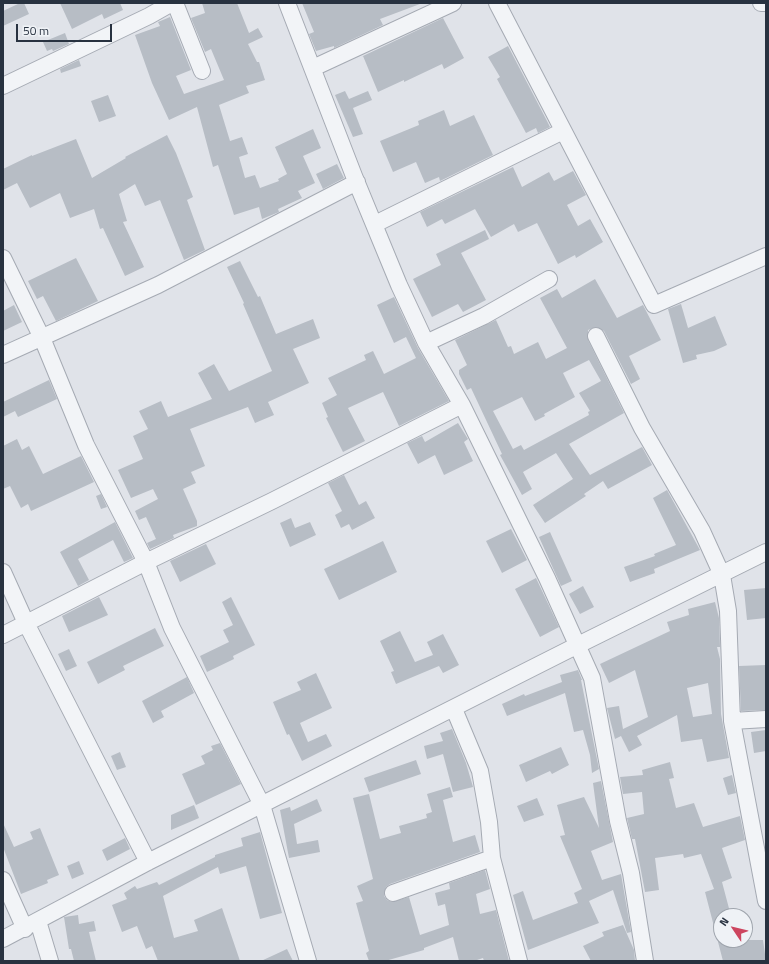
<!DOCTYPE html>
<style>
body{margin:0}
#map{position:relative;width:769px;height:964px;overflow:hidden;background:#e0e3e9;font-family:"Titillium Web",sans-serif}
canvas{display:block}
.frame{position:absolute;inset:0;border:4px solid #283240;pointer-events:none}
.north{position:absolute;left:713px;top:908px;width:40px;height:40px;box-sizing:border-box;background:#eff2f6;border:1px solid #9fa5ad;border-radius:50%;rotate:305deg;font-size:11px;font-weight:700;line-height:16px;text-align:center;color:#283240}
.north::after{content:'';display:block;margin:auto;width:14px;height:18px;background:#cd455f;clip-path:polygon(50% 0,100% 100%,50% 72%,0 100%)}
.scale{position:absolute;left:16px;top:24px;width:96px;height:18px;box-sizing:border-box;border:2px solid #283240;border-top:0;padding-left:5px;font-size:12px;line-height:14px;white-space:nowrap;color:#283240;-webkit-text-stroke:3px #eff2f6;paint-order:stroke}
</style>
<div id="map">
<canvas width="769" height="964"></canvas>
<div class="frame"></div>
<div class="north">N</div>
<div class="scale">50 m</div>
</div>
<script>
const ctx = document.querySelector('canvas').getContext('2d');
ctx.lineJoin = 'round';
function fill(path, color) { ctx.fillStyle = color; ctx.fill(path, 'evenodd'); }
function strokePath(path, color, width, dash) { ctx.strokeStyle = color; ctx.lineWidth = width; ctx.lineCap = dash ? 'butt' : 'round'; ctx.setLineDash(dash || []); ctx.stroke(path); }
fill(new Path2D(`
 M20,3H24L29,14L3,26V11Z
 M60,3H120L123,10L104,19L102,14L72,29Z
 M202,3H237L249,33L258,28L263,37L248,44L257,62H259L265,80L246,86L249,93L219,105L230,141L242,137L248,154L239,157L245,178L255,175L260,188L279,181L278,179L287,174L275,147L313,129L321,148L303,156L315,183L298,191L302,198L278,209L279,212L262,219L259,207L234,215L218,165L213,167L197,107L169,120L152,83L135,35L160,26L158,22L170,17L191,70L176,76L184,94L224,80L211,49L205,52L191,18L205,13Z
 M302,3H419L420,4L380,19L383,25L334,48V46L316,51L309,34L314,32Z
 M443,18L464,58L444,69L442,64L404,82V80L378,92L363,56L342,66Z
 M65,33L69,44L53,51L52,49L47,51L43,42Z
 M508,46L547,121L550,127L538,133L536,128L526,133L497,79L500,77L488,57Z
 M79,60L81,66L61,73L60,69Z
 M345,91L349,99L368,91L372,100L353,108L363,134L353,137L335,95Z
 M108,95L116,116L99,122L91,101Z
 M444,110L450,126L474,115L493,155L440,181L439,177L425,183L416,162L393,172L380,141L419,125L418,121Z
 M167,135L176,153L193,197L187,200L205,250L184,260L160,200L145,206L135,184L119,194L127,221L123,222L144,267L125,276L103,228L100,229L94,209L70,218L60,193L30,208L17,183L3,190V169L32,155V156L76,139L92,178L126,158L125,157Z
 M337,164L344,178L323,189L316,174Z
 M513,167L522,187L549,172L554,181L573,171L586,195L567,205L578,226L590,219L603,242L576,258L575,255L558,264L537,223L518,232L514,224L491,237L475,209L445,224L442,219L427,227L420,212Z
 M485,230L489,239L461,253L486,300L463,312L458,304L432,317L413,279L441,265L436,254Z
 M76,258L98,301L56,321L43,296L37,299L28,281Z
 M240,261L258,297L260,296L276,334L313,319L320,338L293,349L309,383L268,402L274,415L255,423L248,407L190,429L205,466L191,472L196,483L183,489L197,521V526L173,535L174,538L150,549L147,543L156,539L146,517L139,520L135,511L158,499L153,489L131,498L118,470L143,459L133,436L148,429L139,411L161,401L168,417L212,399L198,373L214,364L229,391L272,371L243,304L244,303L227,267Z
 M595,279L617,318L643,305L661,340L629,356L640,379L631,384L604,331L596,327L588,330V340L624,413L569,444L590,475L642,447L652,465L608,489L603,481L584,494L586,496L545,523L533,505L573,479L556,453L523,472L532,489L522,495L500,455L502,454L471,388L467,390L459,374V370L467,365L455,340L496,320L508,347L511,346L514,354L538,342L546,359L567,348L540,298L557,289L562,298ZM589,360L601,381L579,393L590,411L588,412L589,415L524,450L521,445L513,449L493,411L522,397L535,421L545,416L544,414L575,397L563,373Z
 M394,297L418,348L449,401L399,426L383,392L348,408L365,441L343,452L326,418L328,417L322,403L337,395L328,378L366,360L364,355L373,351L384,374L416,358L406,337L394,343L377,305Z
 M681,304L688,328L715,316L727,345L714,351L696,355L697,359L683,363L668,309Z
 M14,305L22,322L3,331V311Z
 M49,380L57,399L18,417L15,411L3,417V402Z
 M458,423L468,439L464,442L473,461L444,475L435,455L418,464L407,443L422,436L425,442Z
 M17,439L22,450L29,446L43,474L81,456L94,482L31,511L28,504L21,508L10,486L3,489V446Z
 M344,475L359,505L366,501L375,518L352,530L349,524L341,528L335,515L342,511L328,483Z
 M667,490L700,550L654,569L655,573L630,582L624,567L655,556L654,554L676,545L653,498Z
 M101,494L107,507L101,509L96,496Z
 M291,518L295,528L310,522L316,535L290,547L280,523Z
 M115,522L133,558L124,562L113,540L78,559L89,580L78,586L60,552Z
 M511,529L527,560L502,573L486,541Z
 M550,532L572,581L561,586L539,537Z
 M383,541L397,572L339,600L324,569Z
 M206,544L216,564L180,582L170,561Z
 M536,578L559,627L540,637L515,589Z
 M583,586L594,607L580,614L569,594Z
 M766,588V618L747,620L744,590Z
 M99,597L108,615L69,632L62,616Z
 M231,597L255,645L233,656L234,659L207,672L200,656L229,642L223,630L233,625L222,602Z
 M715,602L719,618L720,647H717L720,659L721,714L729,758L707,762L702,739L681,742L677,715L637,736L642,745L629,752L621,736L615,739L607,708L619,706L623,729L648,717L635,670L609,683L600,664L670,631L667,622L689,615L688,609ZM708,683L712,714L693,717L687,688Z
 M155,628L164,646L123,666L125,670L98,684L87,662Z
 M400,631L415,662L433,655L427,642L443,634L459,665L443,673L439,666L396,684L391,672L394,671L380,641Z
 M69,649L77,666L66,671L58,654Z
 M766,665V710L741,711L739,666Z
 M578,670L582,680H581L599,769L592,773L590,755L583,730L574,732L565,693L507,716L502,704L524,694L525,696L562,682L560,675Z
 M316,673L332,708L300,723L308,742L326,734L332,746L302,761L289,734L287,735L273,702L301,690L297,682Z
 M187,677L194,693L161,711L164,717L153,723L142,701Z
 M452,729L466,763L473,787L453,792L443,754L427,759L424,746L443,741L440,733Z
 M766,730V751L754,753L751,732Z
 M220,743L241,784L196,805L182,774L205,764L201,756L213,750L211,746Z
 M561,747L569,765L552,774L550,771L526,782L519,765Z
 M120,752L126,767L117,770L111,756Z
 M416,760L421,774L369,792L364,778Z
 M670,762L674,778L669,779L676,808L694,803L703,827L740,816L745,840L722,848L732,878L722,882L731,916H721V940H719H763L766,961H723L705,892L714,889L701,854L684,858L683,854L655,858L659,890L645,892L635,839H632L627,818L644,814L642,792L623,794L620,777L643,775L642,770Z
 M732,775L736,793L728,795L723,778Z
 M601,781L613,842L591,851L602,880L621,874L631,932L627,933L613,890L589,901L599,923L528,950L513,895L523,891L533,920L578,903L574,893L582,889L560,836L565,835L557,805L584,797L599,828L593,783Z
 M450,787L453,797L443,800L453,842L475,835L480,852L390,884L386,887L384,896L387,900L392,902L409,897L420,935L449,925L445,904L438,906L435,893L450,889L449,883L485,870L490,889L476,894L480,914L496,910L509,961H484L483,958L474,961H459L453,937L424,948V950L385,961H369L366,953L369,951L356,903L363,901L357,886L373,879L353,798L369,794L380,839L401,833L399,826L427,818L426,814L432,812L427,794Z
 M537,798L544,815L524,822L517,806Z
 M317,799L322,811L294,824L297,844L318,840L320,852L289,858L280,810L290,807L291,811Z
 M194,805L199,818L171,830V815Z
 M3,823L14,847L33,839L30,832L40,828L59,875L47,880L48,883L21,894L3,847Z
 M260,832L282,913L260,919L246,866L220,874L218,867L163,896L174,938L198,931L194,920L222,908L240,961H158L152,946L146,949L137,926L122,932L112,905L127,899L124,893L135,886L137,889L157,882L159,885L215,857V855L243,846L241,838Z
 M125,838L130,849L107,861L102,850Z
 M79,861L84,874L72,879L67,866Z
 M78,915L79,924L94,921L96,931L89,932L96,961H74L71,949H69L64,917Z
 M623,925L634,950L635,961H591L583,946L604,936L602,932Z
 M287,949L293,961H261Z`), '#b7bdc5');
const minor = new Path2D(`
 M175,3L202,71
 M287,3L354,176L399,285L426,343L462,405L547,578L592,678L618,821L631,873L645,961
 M497,3L654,305L766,256
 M761,3H765
 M313,68L453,3
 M3,86L149,16L172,3
 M375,224L563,131
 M3,258L42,338L86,445L146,562L172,628L262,805L308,961
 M596,336L642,428L702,531L722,575L728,611L732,721L766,901
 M426,343L484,316L549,279
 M3,355L158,285L357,182
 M3,572L26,623L148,862
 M3,635L146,562L272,501L462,405
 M454,709L480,771L489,822L492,858L519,961
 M732,721L766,719
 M3,880L25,929
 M393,893L492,858
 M38,921L50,961
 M3,939L148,862L576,646L766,552`);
strokePath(minor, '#a5aab3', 18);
strokePath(minor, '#f2f4f7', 16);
</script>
